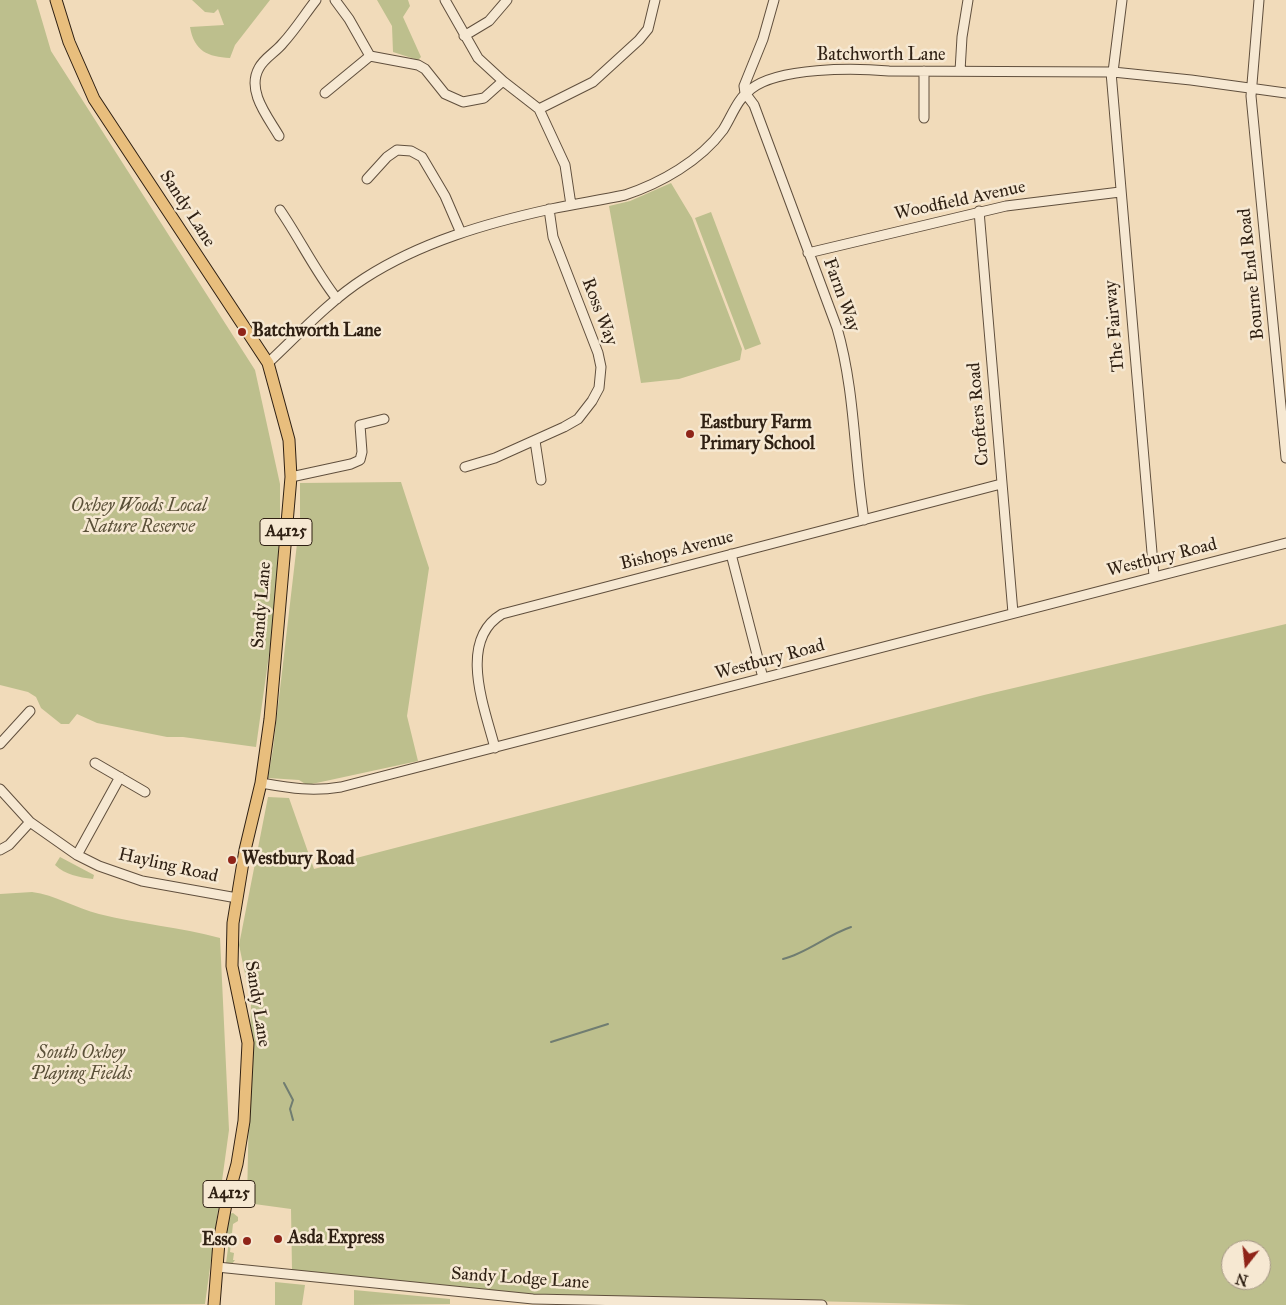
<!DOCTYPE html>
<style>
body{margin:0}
#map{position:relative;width:1286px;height:1305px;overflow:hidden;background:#f1dbba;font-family:"IM FELL Great Primer",serif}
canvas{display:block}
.north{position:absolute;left:1221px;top:1240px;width:50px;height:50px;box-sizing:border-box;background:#f6e8d2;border:1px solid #a69886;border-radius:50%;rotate:196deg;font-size:14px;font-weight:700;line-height:20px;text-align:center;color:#2f2013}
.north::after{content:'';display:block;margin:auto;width:18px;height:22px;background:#8f2418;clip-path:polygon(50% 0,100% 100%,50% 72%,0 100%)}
</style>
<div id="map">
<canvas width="1286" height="1305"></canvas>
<div class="north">N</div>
</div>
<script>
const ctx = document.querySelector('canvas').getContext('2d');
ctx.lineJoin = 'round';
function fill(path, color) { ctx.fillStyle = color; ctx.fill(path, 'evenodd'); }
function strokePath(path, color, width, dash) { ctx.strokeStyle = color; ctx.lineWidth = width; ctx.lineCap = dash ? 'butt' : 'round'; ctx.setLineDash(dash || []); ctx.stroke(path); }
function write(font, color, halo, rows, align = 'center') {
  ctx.font = font + ' "IM FELL Great Primer",serif'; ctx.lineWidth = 5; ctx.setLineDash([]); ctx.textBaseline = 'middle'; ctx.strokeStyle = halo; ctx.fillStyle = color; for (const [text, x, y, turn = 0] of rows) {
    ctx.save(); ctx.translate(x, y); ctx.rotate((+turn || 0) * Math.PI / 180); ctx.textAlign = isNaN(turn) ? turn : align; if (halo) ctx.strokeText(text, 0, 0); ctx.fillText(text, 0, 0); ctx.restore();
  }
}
fill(new Path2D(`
 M0,0H36L51,51L255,370L280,484V524L274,619L256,747L183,737H167L97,723L77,714L69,724H61L41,708L36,697L28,692L0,685Z
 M192,0H270L235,45L230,58C208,57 194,51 190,27L224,25L218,9L214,13L205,12Z
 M377,0H408L410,6L403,17L421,57L418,60L393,52L392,26Z
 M671,183L692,218L742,349L740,360L679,379L641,383L609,206L630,201Z
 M711,212L761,344L745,350L695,218Z
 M401,482L429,568L407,716L418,761L307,785L299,780L268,778L273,749L300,518V483Z
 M1286,624V1305H971L525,1294L292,1270L291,1209L247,1203L251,1002L239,945L268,797L289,798L314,869L984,695ZM1231,1250H1261V1280H1231Z
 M60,857L94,875L93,879C78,877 66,875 55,865Z
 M32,892C55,895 76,908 99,914C139,924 180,927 220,938L229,1130L205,1304L0,1305V894Z
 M233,1213L238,1217V1221L233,1224L230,1252L234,1253L233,1260H235L232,1264L226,1263L230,1234L225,1233L229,1214Z
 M275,1282L305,1285L302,1305H275Z
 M354,1290L450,1299V1304L354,1305Z`), '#bdbf8d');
strokePath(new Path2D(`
 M783,959C807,953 827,935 851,927
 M551,1042L608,1024
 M284,1083L293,1100L290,1109L293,1120`), '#707d71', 2);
const minor = new Path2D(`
 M335,0L349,19L370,56L418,65L425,69L445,94L463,102L484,98L503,81
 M445,0L478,58L503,81L539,109L565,165L571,205
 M774,0L763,39L744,86L745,93L754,105L837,328C855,390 854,456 864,520
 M1259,0L1251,96L1286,458
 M464,36L489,21L507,0
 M960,71L962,37L968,0
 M1111,72L1154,576
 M1113,72L1122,0
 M325,93L370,56
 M539,109L593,82L639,40L648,29L655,0
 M924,118V71
 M279,136C268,117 246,91 259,68C264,58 276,52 283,43C295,30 305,14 316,0
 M367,179L387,157L397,150L411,151L422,157L445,196L461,233
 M280,210C300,239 315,271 337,299
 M979,211L1013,613
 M808,253L1006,206L1120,192
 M268,363C299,334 329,301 365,278C421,242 487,223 551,209C575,204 601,200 625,195C661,183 700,161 723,130C732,116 737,99 751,89C779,67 854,68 889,71L1113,72L1191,80L1286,93
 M535,441L541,480
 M465,467L495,458L564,427L578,419L592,401L599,388L601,367L598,353L553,237L549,209
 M291,477L351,464L360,460L362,452L360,425L384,419
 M731,554L763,678
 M0,744L30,711
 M495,748C485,709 457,641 502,614L1001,484
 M95,763L145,792
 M261,783C290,788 311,792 341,787L1286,543
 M0,789L30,822L77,855L99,866L142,881L237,898
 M0,850L9,845L30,822
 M77,855L120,777
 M217,1267L533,1299L822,1305`);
const major = new Path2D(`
 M56,0L69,42L94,99L268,363L289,440L291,477L270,719L261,783L245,850L233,923L232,966L248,1043L244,1121L237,1164L226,1204L219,1242L214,1305`);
strokePath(minor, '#604f3d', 11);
strokePath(major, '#2f2013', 13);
strokePath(minor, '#f6e8d2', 9);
strokePath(major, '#e8be7d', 11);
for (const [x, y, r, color] of [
 [242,332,5,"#8f2418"],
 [690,434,5,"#8f2418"],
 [232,860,5,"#8f2418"],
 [278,1239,5,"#8f2418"],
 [247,1241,5,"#8f2418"]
]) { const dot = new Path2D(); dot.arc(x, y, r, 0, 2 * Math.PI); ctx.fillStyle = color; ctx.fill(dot); strokePath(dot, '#f6e8d2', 2); }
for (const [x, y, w] of [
 [286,532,52],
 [229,1194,52]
]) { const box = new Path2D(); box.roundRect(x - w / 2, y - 13.5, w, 27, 4); ctx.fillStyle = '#f6e8d2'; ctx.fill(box); strokePath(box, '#2f2013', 1); }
write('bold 16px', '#2f2013', null, [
 ["A4125",286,532],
 ["A4125",229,1194]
]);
write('18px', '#2f2013', '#f6e8d2', [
 ["Batchworth Lane",881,56],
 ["Woodfield Avenue",960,201,-12],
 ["Sandy Lane",187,209,57],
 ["Bourne End Road",1252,274,-96],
 ["Farm Way",841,295,70],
 ["Ross Way",599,312,69],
 ["The Fairway",1115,326,-95],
 ["Crofters Road",979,414,-95],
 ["Bishops Avenue",677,551,-14],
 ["Westbury Road",1162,558,-14],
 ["Sandy Lane",262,605,-85],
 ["Westbury Road",770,660,-15],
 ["Hayling Road",168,866,13],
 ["Sandy Lane",257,1004,81],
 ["Sandy Lodge Lane",520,1279,4]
]);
write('bold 18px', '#2f2013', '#f6e8d2', [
 ["Batchworth Lane",252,332],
 ["Eastbury Farm",700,424],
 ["Primary School",700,445],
 ["Westbury Road",242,860],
 ["Asda Express",288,1239],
 ["Esso",237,1241,"right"]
], 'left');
write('italic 18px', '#5a5038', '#f6e8d2', [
 ["Oxhey Woods Local",139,507],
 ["Nature Reserve",139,528],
 ["South Oxhey",81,1054],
 ["Playing Fields",81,1075]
]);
</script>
